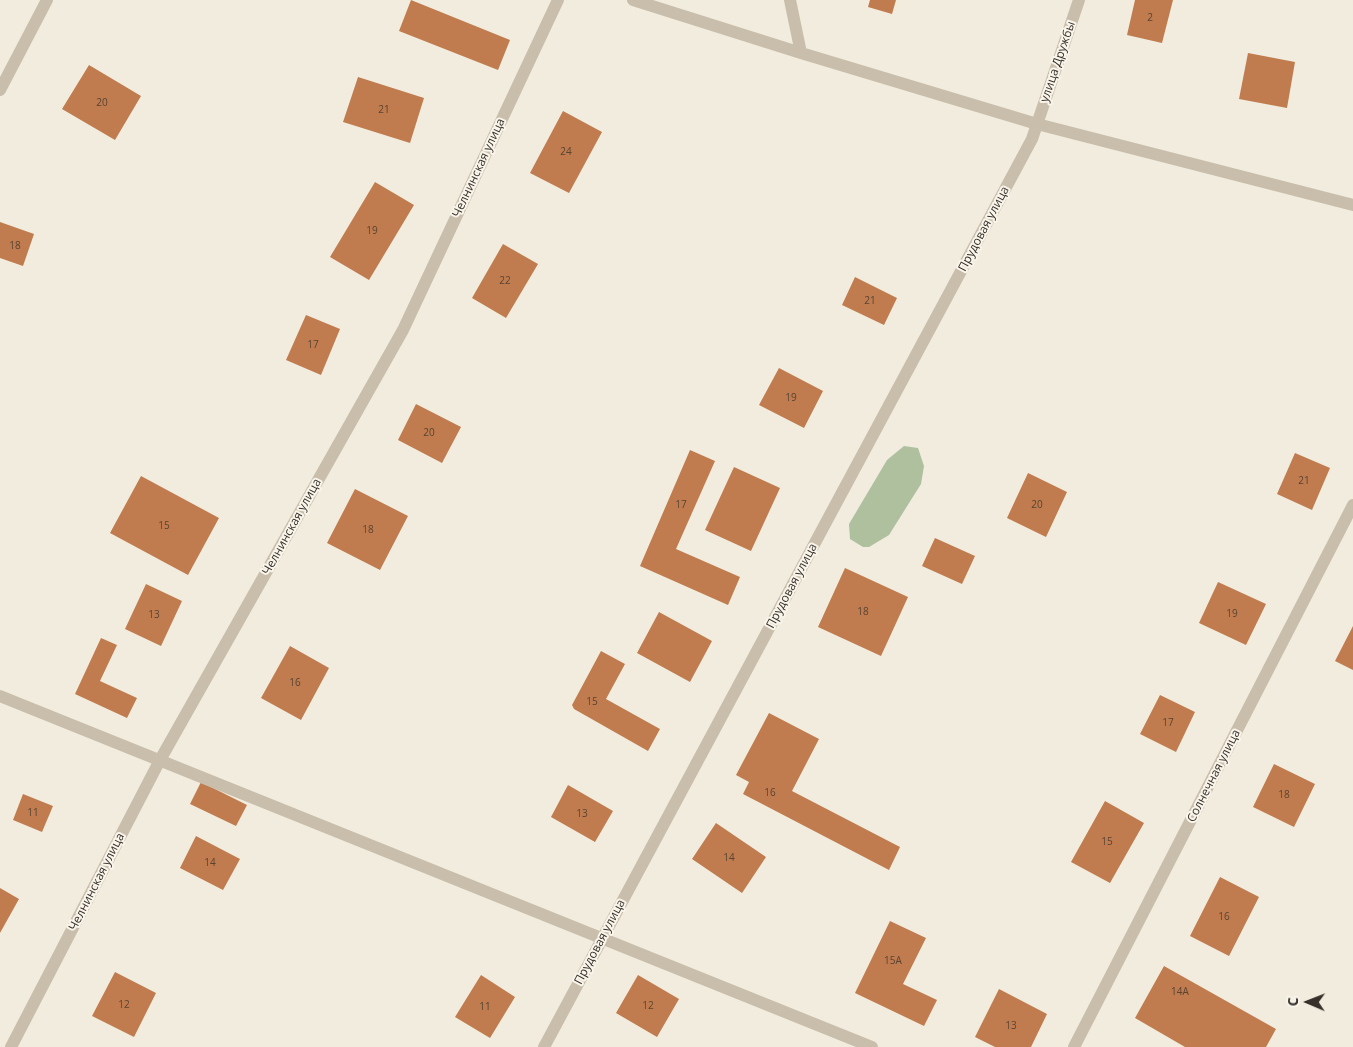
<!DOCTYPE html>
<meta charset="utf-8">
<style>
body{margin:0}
#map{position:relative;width:1353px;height:1047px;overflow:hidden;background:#f1ecde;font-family:"Open Sans",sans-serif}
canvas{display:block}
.north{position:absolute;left:1283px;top:977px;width:50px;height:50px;-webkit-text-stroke:4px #f9f5eb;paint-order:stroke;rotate:271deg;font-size:14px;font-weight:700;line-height:20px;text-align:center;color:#37302a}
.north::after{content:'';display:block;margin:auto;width:18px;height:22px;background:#37302a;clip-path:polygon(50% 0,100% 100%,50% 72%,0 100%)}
</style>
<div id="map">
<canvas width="1353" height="1047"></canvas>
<div class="north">С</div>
</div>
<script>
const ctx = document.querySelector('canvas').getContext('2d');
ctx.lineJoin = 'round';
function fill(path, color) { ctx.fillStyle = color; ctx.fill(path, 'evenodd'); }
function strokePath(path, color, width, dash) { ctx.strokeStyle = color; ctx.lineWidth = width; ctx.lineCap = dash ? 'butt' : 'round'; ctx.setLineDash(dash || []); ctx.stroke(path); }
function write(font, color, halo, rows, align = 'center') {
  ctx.font = font + ' "Open Sans",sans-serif'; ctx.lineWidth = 4; ctx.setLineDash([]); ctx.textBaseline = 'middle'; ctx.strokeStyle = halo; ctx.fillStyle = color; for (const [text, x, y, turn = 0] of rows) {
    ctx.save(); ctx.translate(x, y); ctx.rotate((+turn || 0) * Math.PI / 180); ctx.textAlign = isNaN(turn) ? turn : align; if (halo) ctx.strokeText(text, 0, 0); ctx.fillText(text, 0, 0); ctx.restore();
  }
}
fill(new Path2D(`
 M904,446L918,448L924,466L921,484L889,535L869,547H863L850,539L849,524L887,460Z`), '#afc09f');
fill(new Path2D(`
 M411,0L510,40L498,70L399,31Z
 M870,0H896L892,14L868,7Z
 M1135,0H1173L1162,43L1127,35Z
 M1248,53L1295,62L1287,108L1239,99Z
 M89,65L141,96L115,140L62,109Z
 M358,77L424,98L410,143L343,122Z
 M563,111L602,132L569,193L530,173Z
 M375,182L414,205L369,280L330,257Z
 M0,222L34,234L23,266L0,258Z
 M503,244L538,264L506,318L472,298Z
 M855,277L897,298L884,325L842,305Z
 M306,315L340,329L321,375L286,360Z
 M779,368L823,391L804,428L759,405Z
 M416,404L461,427L442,463L398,440Z
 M690,450L715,461L676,549L740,577L728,605L640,566Z
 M1295,453L1330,468L1312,510L1277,494Z
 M734,467L780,488L751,551L705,530Z
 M1028,473L1067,492L1046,537L1007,518Z
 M141,476L219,518L188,575L110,533Z
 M355,489L408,516L380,570L327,543Z
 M935,538L975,556L962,584L922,566Z
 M845,568L908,597L881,656L818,627Z
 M1218,582L1266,604L1246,645L1199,623Z
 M146,584L182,601L161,646L125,629Z
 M659,612L712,641L690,682L637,653Z
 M1353,626V670L1335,661Z
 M101,638L117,645L100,681L137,698L127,718L75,694Z
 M290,646L329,668L301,720L261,698Z
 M601,651L625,664L606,699L660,729L648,751L574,709L572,705Z
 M1160,695L1195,712L1176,752L1140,734Z
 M769,713L819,739L792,791L900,847L889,870L743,794L749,782L736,775Z
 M1274,764L1315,784L1294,827L1253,807Z
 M201,782L247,805L236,826L190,804Z
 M568,785L613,811L595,842L551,817Z
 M23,794L53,806L42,832L13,820Z
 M1105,801L1144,823L1110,883L1071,862Z
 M716,823L766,857L742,893L692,859Z
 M196,836L240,859L223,890L180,868Z
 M1220,877L1259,897L1229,956L1190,936Z
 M0,888L19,899L0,933Z
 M890,921L926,938L903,984L937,1000L924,1026L855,993Z
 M1164,966L1276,1029L1266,1047H1185L1135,1018Z
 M115,972L156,993L134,1037L92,1016Z
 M481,975L515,997L490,1038L455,1017Z
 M638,975L679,999L657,1037L616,1013Z
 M999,989L1047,1014L1031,1047H995L975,1037Z`), '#c07c4e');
strokePath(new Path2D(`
 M633,0L801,53L1037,124L1353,205
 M790,0L801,53
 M0,90L47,0
 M0,696L872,1047
 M11,1047L160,760L403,330L558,0
 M544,1047L1032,139L1079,0
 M1074,1047L1353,505`), '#c9beab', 12);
write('10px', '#594333', null, [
 ["2",1150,18],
 ["20",102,103],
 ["21",384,110],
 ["24",566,152],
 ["19",372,231],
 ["18",15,246],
 ["22",505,281],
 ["21",870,301],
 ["17",313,345],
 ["19",791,398],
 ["20",429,433],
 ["21",1304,481],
 ["17",681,505],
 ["20",1037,505],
 ["15",164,526],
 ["18",368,530],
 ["18",863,612],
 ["19",1232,614],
 ["13",154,615],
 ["16",295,683],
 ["15",592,702],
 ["17",1168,723],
 ["16",770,793],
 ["18",1284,795],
 ["11",33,813],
 ["13",582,814],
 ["15",1107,842],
 ["14",729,858],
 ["14",210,863],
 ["16",1224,917],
 ["15А",893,961],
 ["14А",1180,992],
 ["12",124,1005],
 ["12",648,1006],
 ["11",485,1007],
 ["13",1011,1026]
]);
write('12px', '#37302a', '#f9f5eb', [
 ["улица Дружбы",1058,62,-71],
 ["Челнинская улица",479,168,-65],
 ["Прудовая улица",984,229,-62],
 ["Челнинская улица",292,527,-61],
 ["Прудовая улица",792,586,-62],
 ["Солнечная улица",1214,776,-63],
 ["Челнинская улица",97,882,-63],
 ["Прудовая улица",600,942,-62]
]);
</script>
